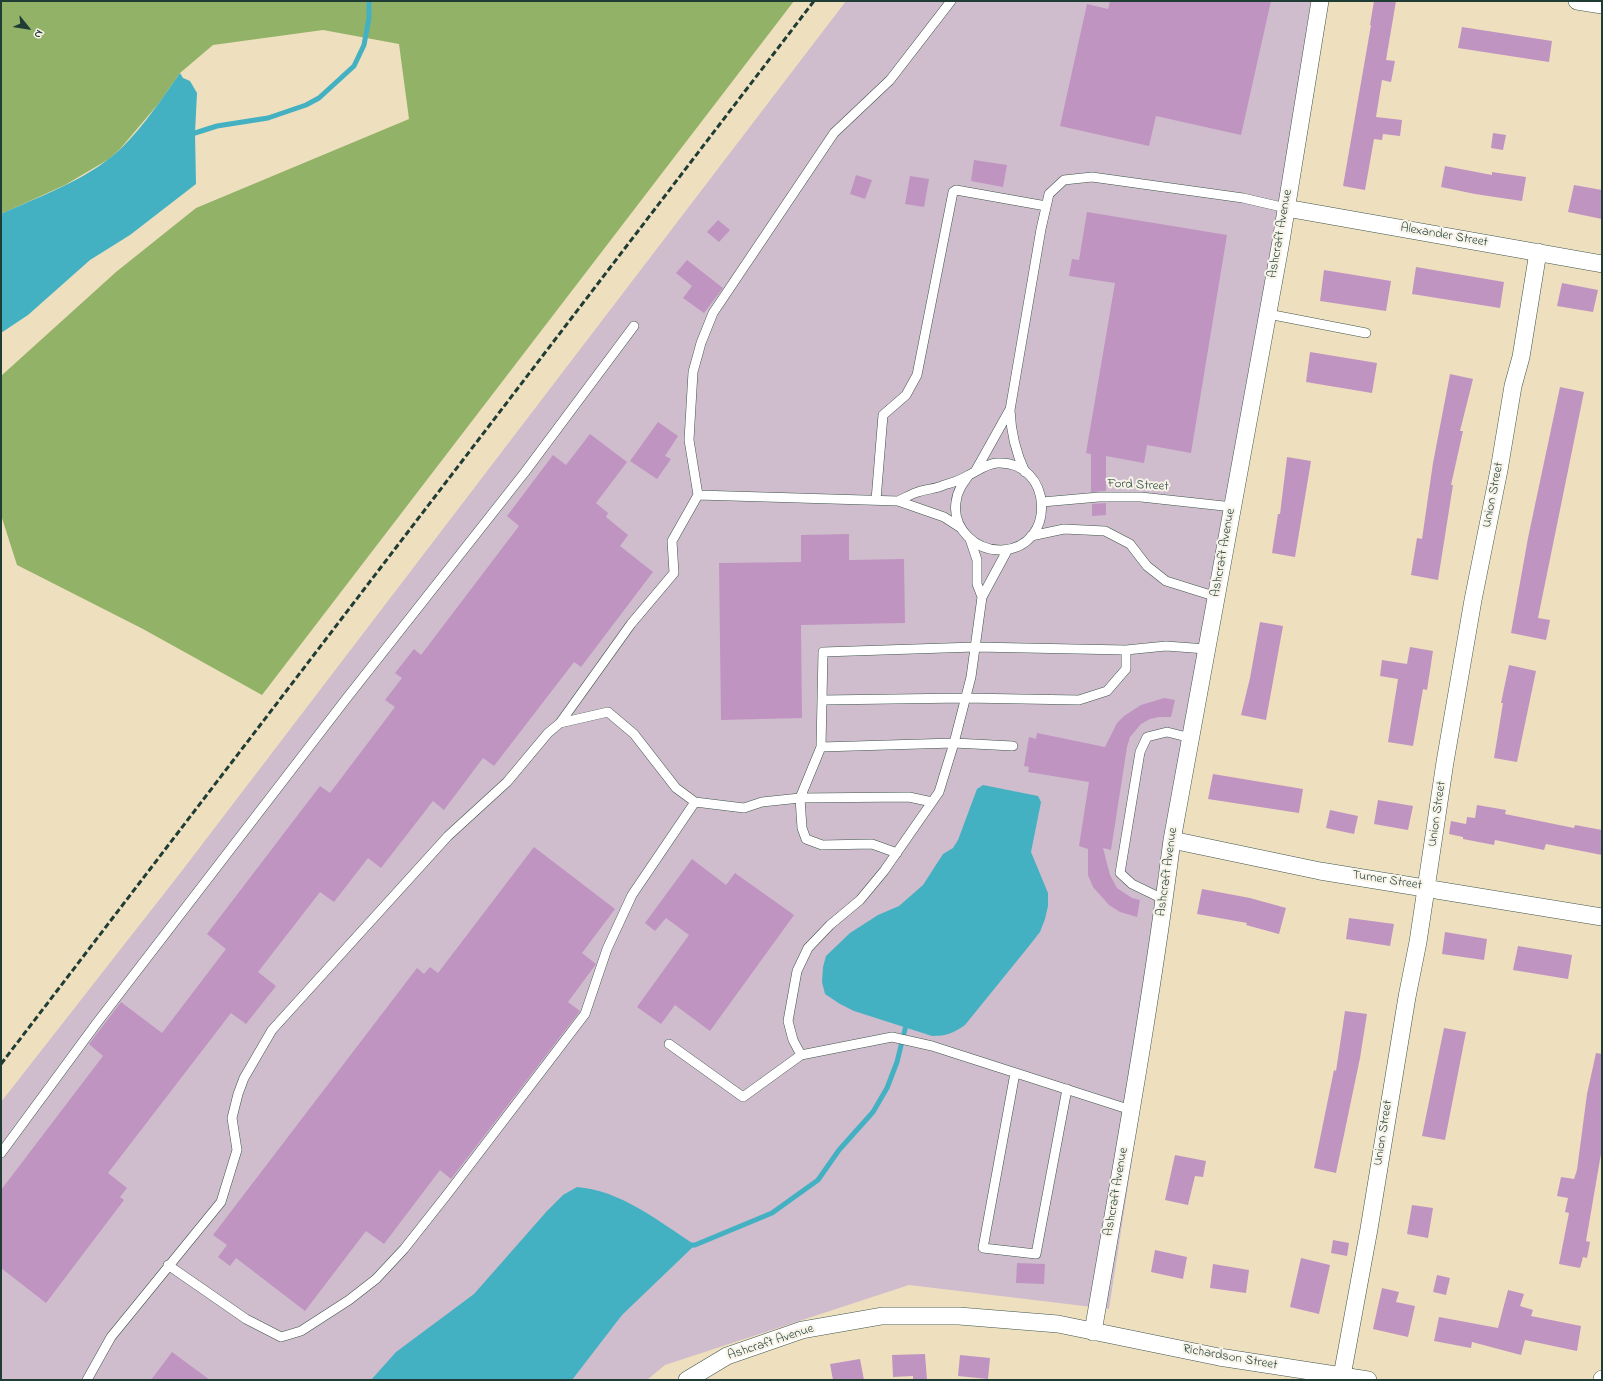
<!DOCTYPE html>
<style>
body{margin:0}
#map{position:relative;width:1603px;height:1381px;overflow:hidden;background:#eedfbf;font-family:"Indie Flower",sans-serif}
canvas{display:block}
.frame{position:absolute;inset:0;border:2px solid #1f3d34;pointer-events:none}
.north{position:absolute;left:8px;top:8px;width:40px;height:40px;-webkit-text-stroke:3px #f7f3e8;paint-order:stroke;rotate:120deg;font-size:11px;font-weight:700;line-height:16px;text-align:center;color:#1f3d34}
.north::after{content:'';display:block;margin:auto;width:14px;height:18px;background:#1f3d34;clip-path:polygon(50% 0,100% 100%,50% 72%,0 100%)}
</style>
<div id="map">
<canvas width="1603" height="1381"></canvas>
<div class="frame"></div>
<div class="north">N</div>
</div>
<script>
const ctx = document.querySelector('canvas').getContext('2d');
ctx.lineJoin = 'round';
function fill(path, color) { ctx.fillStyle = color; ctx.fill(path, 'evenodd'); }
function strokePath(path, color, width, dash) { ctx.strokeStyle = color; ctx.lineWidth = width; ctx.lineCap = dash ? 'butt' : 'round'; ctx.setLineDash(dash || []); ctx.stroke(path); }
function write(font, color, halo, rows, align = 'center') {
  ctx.font = font + ' "Indie Flower",sans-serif'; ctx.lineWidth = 4; ctx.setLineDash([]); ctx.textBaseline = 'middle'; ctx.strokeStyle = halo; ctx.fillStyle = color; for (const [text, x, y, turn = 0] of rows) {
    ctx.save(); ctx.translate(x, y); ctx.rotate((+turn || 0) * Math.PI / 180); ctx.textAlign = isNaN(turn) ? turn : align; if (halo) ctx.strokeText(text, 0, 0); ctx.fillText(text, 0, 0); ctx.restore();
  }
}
fill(new Path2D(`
 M846,1H1311L1109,1309L909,1285L665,1365L647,1380H1V1102L181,872Z`), '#cfbdce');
fill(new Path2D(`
 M1,1H794L262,695L143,629L17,565L1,515V376L116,272L196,208L409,119L399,44L323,30L213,45L180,73L159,103L120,149L109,159L65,185L1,214Z`), '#92b367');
fill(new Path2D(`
 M180,73L183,78L190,81L197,93L195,133L196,184L130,235L90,260L28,315L1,333V214C38,197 78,183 110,158C136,138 161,100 180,73Z
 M983,785L1038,796L1041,802L1031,852L1048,893V906L1045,919L1040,932L1029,946L965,1025C954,1033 946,1036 932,1036L854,1011L840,1004L825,994L822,982L823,967L826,956L850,933L878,915L899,906L923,885L943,854L953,848L958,840L977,789Z
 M577,1187C620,1190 660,1222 695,1245L622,1315L572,1380H371L396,1352L474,1294L547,1211L563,1195Z`), '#44b1c2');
strokePath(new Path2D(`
 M189,131L195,133L217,126L268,118L306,105L319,98L354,66L364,45L369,18V1
 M688,1245H695L772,1213L818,1180L839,1150L873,1112L887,1088L897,1062L907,1021`), '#44b1c2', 5);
fill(new Path2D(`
 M1110,1H1271L1241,135L1156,116L1149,146L1060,126L1087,4L1108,9Z
 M1374,1H1396L1386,60L1395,61L1391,82L1382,80L1376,117L1402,120L1400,136L1383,134L1382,140L1374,139L1365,190L1343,186L1371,25H1370Z
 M1462,27L1552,41L1549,62L1458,48Z
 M1493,133L1506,135L1503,150L1491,148Z
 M974,160L1007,165L1003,187L971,181Z
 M1445,166L1492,175V172L1526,177L1522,201L1475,194L1441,187Z
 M856,175L872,180L865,199L850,194Z
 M910,176L929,179L924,207L905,204Z
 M1574,185L1602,190V219L1568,212Z
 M1087,212L1227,235L1191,453L1147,445L1144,463L1106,456V491L1091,492V454L1086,453L1115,283L1069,276L1072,259L1079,260Z
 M718,220L730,230L719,242L707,232Z
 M687,260L723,288L704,313L683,298L692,286L676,273Z
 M1416,267L1504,282L1500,308L1412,294Z
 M1324,270L1391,281L1386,311L1320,301Z
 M1562,283L1598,290L1593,312L1557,306Z
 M1310,352L1377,363L1372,393L1306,382Z
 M1450,374L1473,379L1460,431H1463L1451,485H1453L1438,580L1411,575L1417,538L1422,539L1433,463Z
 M1560,387L1584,392L1538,618L1550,620L1546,640L1511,633L1528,538Z
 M658,422L678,436L665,456L671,459L657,479L630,461Z
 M590,434L627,462L596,503L608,513L606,517L628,535L620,546L653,572L581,667L574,662L494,766L483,758L444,810L433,801L381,868L368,858L334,902L320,892L258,972L276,986L246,1024L231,1013L108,1173L127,1188L120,1197L124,1200L46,1303L1,1268V1190L103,1056L89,1044L121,1002L162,1033L226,949L207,934L320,786L330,793L395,707L385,700L402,678L395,673L414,649L421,655L519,526L507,516L553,455L566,465Z
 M1287,457L1311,461L1295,557L1272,553L1278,514H1280Z
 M1106,503V515L1092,516V504Z
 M849,534V560L904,559L905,623L801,625L802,718L721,720L719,563L801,562V535Z
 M1260,622L1283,626L1266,720L1241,715L1250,678Z
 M1410,647L1433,651L1427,690L1423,689L1413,746L1388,742L1398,679L1380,676L1382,660L1407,664Z
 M1509,665L1536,671L1517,762L1494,758L1503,703H1501Z
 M1164,698L1175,700L1171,717H1159L1150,719L1141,724L1130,737L1127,747L1111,850L1103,848L1110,875L1117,888L1132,898L1140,900L1137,917L1120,912L1109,905L1093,887L1088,875V849L1079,846L1089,782L1028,772L1029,767L1024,766L1029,737L1036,739L1037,733L1105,747L1117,723L1124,716L1141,705Z
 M1213,774L1303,789L1299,813L1208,799Z
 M1378,800L1413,806L1408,830L1374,824Z
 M1477,805L1506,810L1505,814L1574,828L1575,825L1602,830V855L1546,844L1544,850L1495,840L1494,845L1463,839V837L1449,834L1451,821L1466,824L1467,817L1475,818Z
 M1330,810L1358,816L1354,834L1326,828Z
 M534,847L615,909L582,953L596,964L568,1002L580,1011L451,1179L440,1170L384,1244L366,1231L305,1311L236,1258L230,1266L218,1257L227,1245L213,1235L417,968L424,974L430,967L438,973Z
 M692,859L726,885L735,873L794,915L710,1031L675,1005L661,1024L637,1007L689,935L666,918L655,931L645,923Z
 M1202,889L1250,898L1286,908L1279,934L1246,925L1247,923L1197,914Z
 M1349,918L1394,924L1390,946L1346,939Z
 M1445,932L1487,939L1484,960L1442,954Z
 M1518,946L1572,955L1568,979L1513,970Z
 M1345,1011L1367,1014L1360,1058L1336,1173L1314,1168L1334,1070L1336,1071Z
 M1444,1028L1466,1032L1445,1140L1422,1136Z
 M1596,1053L1602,1054V1148L1586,1241L1590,1242L1587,1258L1583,1257L1580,1268L1559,1264L1569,1213L1565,1212L1568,1198L1557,1196L1561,1177L1574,1179L1577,1170L1587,1094Z
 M1175,1155L1206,1161L1203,1177L1195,1176L1188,1205L1165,1200Z
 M1412,1205L1433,1208L1428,1238L1407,1234Z
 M1333,1240L1349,1243L1347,1256L1331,1253Z
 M1155,1250L1187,1257L1183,1279L1151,1272Z
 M1301,1258L1330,1265L1319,1314L1290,1307Z
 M1017,1263L1045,1264L1044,1284L1016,1283Z
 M1213,1264L1249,1270L1246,1293L1210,1288Z
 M1437,1275L1450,1278L1446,1295L1433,1292Z
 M1382,1288L1399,1292L1396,1302L1415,1306L1408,1337L1373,1329Z
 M1508,1290L1524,1294L1520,1306L1533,1310L1531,1316L1581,1326L1577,1351L1525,1340L1521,1355L1472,1342L1471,1348L1434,1341L1439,1317L1498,1328Z
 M172,1352L210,1380H151Z
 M925,1354L927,1380H913V1376L893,1377L892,1355Z
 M960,1355L990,1358L988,1379L958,1376Z
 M860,1359L864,1380H833L830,1364Z`), '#c094c1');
const lane = new Path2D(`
 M1268,314L1366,333
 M976,470L1009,411
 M1025,472C1015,451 1011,433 1010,410L1041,229L1049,194L1064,180L1092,177L1243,198L1286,208
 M698,495L898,501L944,517L961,528
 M876,500L883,415L906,395L917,375L953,192L956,190L1046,206
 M898,501C905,498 911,494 918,492C926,489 936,489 944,485C952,483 962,479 969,475C979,470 986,464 997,463C1053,460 1058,547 1002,550C976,551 952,529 956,502C957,491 963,483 969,475
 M1042,502L1099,497H1141L1233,507
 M1031,536L1064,529L1105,531L1130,544L1147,566L1166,581L1217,597
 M970,539L977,560V584L982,597
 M823,700L965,698L1079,700L1107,691L1126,669V650
 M560,723L608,712L634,734L676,788L695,802L744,808L762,802L800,798L909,797L932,802
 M821,747L954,743L1013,746
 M897,853L872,844L822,845L806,839L802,828L800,798L821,747L823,652L975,647L1126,650L1166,646L1206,649
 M1165,900L1132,884L1120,873L1140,752L1147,737L1167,732L1191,738
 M669,1044L743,1097L801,1055L892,1037L932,1046L1131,1110
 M801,1055L793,1040L788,1021L797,971L808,948L830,925L860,900L884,871L939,792L954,743L971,677L982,597L1008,549
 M1015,1073L983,1248L1036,1254L1067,1089
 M1,1153L96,1024L346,699L525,472L634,326
 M168,1265L246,1319L281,1337L301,1331L349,1300L376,1279L404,1249L449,1192L585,1014L607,949L632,895L695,802
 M87,1380L111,1337L221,1202L237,1150L232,1118L238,1094L244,1078L272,1030L448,836L507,782L548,733L560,723L631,624L674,573L672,541L698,495L689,440L693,372L701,343L713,313L834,133L890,80L951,1`);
const street = new Path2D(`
 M1577,1L1602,5
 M1286,208L1602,264
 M1172,840L1320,871L1602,917
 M1093,1332C1121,1168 1151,1005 1172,840L1281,241L1320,1
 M1342,1376L1369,1229L1407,997L1418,942L1445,762L1473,600L1499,470L1513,386L1521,357L1538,252
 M687,1380L727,1356L802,1330L882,1316H959L1058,1324L1219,1357L1368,1380
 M1602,1380V1379`);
strokePath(lane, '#3e5549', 10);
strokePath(street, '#3e5549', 18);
strokePath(lane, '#fff', 9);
strokePath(street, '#fff', 17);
strokePath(new Path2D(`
 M1,1064L814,1`), '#1f3d34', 3, [6, 3]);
write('13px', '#1f3d34', '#f7f3e8', [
 ["Ashcraft Avenue",1281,234,-80],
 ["Alexander Street",1444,236,10],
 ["Ford Street",1138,486,3],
 ["Union Street",1494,495,-79],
 ["Ashcraft Avenue",1224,553,-80],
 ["Union Street",1438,814,-82],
 ["Ashcraft Avenue",1168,872,-82],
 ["Turner Street",1387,881,9],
 ["Union Street",1384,1133,-81],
 ["Ashcraft Avenue",1117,1192,-80],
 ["Ashcraft Avenue",771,1343,-18],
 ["Richardson Street",1230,1358,10]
]);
</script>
